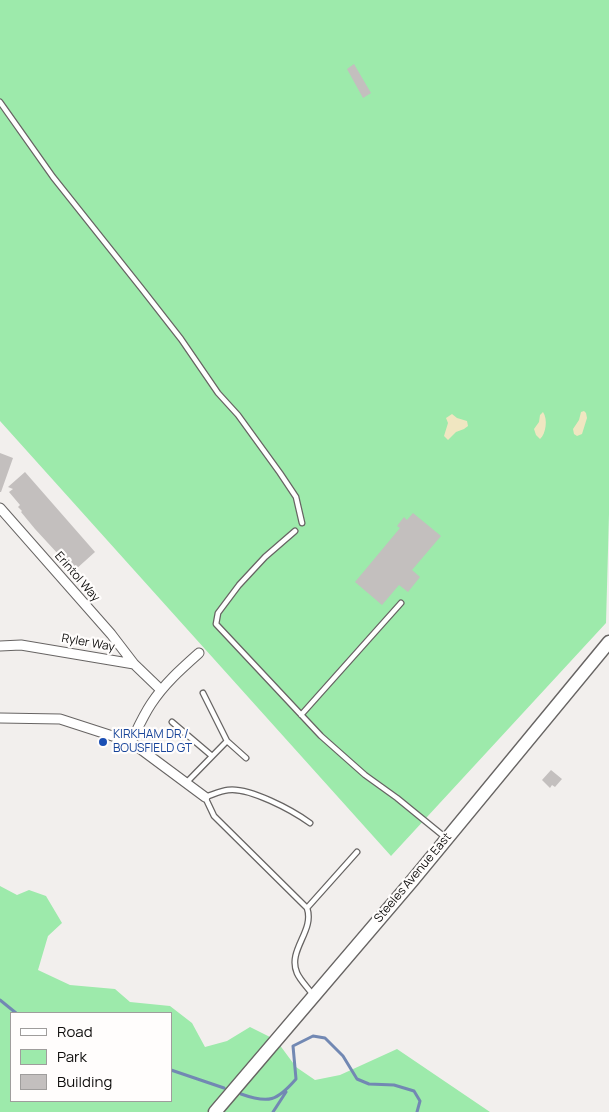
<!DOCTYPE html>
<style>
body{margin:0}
#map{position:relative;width:609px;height:1112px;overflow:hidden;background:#f2efed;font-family:Manrope,sans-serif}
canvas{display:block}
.legend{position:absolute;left:10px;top:1012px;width:162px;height:90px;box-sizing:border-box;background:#fffdfc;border:1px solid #9f9d9c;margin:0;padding:6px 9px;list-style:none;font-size:15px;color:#0e0d0c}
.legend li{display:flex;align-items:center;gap:10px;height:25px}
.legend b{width:25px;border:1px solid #9f9d9c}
</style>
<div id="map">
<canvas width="609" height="1112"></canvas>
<ul class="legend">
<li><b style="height:6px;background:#fff"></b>Road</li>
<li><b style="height:14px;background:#9deaab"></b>Park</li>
<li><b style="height:14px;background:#c3bfbe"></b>Building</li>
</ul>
</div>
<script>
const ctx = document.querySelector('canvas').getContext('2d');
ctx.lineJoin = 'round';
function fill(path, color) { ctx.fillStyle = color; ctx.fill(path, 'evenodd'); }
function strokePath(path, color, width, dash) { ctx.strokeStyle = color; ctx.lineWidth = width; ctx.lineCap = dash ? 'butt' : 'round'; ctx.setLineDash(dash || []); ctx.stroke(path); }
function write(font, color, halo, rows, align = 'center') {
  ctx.font = font + ' Manrope,sans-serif'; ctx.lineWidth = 4.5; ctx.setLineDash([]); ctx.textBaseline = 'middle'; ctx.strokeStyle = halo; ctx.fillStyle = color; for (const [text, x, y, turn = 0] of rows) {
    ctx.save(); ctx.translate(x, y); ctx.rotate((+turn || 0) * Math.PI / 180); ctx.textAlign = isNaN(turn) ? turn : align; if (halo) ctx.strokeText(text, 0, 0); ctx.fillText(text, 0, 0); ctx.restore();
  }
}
fill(new Path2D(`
 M0,0H609V514L606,623L391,856L0,421Z
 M0,886L17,895L29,890L46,896L62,923L48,936L38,970L70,985L115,989L130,1002L170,1006L192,1023L205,1047L227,1041L250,1027L276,1040L296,1067L315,1080L340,1075L397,1049L490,1112H0ZM11,1013H171V1101H11Z`), '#9deaab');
fill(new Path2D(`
 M584,411L586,413L587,418L582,434L577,436L574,434L573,429L579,420L581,412Z
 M543,412C548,419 546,434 540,439L536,435L534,429L539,422L540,415Z
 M452,414L457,418L467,421L468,426L464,429L456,432L448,440L444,436L448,423L446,418Z`), '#f0e6c1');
strokePath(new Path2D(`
 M0,1000L16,1013
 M171,1070L224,1088
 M241,1094C269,1104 277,1101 296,1079L293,1046L313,1036L325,1038L343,1056L357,1079L369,1084L394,1085L414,1091L420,1101L417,1112
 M273,1112L286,1092`), '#7288b3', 3);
fill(new Path2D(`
 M354,64L371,93L363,98L347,69Z
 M0,453L13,458L1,492H0Z
 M25,472L95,552L75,570L73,567L71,568L35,529L21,512L22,511L18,507L20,505L9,492L13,489L8,487Z
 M413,513L441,536L412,570L420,577L408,592L399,585L382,605L355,582L400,528L397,526L404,517L407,520Z
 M551,770L562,779L555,787L552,785L550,788L542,780Z`), '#c3bfbe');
const lane = new Path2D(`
 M0,102L53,177L142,289L181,339L218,393L238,415L280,473L296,497L302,523
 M295,531L265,557L239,585L218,613L216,624L321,736L365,775L397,798L446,838
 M301,715L401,603
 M172,722L212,756
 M227,741L246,758
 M186,783L227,741L203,693
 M310,823C292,810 249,787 228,790C220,791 212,795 205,797L214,816L307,908C315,931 287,950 297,973C300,980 308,988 313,995
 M307,908L357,852`);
const street = new Path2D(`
 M0,508L111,634L134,664
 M0,646L21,645L134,664L161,690
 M0,718L60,719L131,742L205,797
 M131,742C137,730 143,716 151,704C164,684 181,669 199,653`);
const secondary = new Path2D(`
 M215,1112L412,881L609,642`);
strokePath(lane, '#676463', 7);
strokePath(street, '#676463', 11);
strokePath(secondary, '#676463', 15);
strokePath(lane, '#fff', 4.5);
strokePath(street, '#fff', 9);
strokePath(secondary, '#fff', 12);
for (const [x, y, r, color] of [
 [103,742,5,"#1a4fb4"]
]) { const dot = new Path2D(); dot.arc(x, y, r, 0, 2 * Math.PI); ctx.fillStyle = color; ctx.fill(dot); strokePath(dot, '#fffdfc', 2); }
write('12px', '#0e0d0c', '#fffdfc', [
 ["Erintol Way",77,577,49],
 ["Ryler Way",88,643,10],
 ["Steeles Avenue East",413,878,-50]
]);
write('12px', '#164399', '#fffdfc', [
 ["KIRKHAM DR /",113,735],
 ["BOUSFIELD GT",113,749]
], 'left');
</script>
